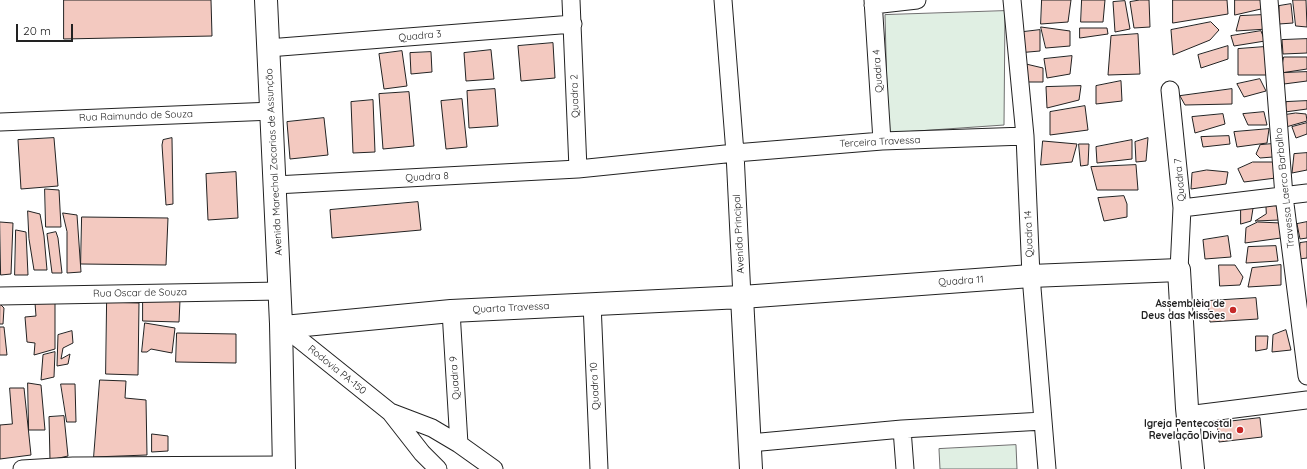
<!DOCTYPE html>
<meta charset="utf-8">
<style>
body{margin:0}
#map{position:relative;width:1307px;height:469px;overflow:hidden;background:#fff;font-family:Quicksand,sans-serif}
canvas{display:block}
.scale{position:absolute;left:16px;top:24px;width:57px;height:18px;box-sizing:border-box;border:2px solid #222;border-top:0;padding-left:5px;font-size:12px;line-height:14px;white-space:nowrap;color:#222;-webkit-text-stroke:3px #fff;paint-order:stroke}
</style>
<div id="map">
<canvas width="1307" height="469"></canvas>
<div class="scale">20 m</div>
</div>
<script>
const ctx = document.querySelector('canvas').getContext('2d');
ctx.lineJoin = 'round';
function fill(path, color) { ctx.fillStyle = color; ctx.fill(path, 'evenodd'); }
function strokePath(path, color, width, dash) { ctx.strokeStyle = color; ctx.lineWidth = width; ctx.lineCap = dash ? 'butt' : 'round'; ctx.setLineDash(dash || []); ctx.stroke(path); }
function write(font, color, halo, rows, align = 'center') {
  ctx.font = font + ' Quicksand,sans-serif'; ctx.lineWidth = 3; ctx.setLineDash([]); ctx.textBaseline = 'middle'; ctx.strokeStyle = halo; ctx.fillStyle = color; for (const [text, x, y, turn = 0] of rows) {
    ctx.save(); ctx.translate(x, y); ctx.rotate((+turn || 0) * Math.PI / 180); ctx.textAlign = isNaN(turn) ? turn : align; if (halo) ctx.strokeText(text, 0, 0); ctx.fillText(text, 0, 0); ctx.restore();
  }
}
const green = new Path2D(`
 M1005,11L1004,125L888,133L885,15Z
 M1016,445L1017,469H940L939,449Z`);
fill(green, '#e0efe3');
strokePath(green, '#6f6f6f', 1);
const building = new Path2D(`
 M64,0H211L212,36L64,39Z
 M1042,0H1071L1068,22L1041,24Z
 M1082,0H1105L1103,22H1081Z
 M1140,0H1149L1150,27L1134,28L1130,2Z
 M1173,0H1227L1228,14L1173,23Z
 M1235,0H1262L1261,9L1235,15Z
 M1293,0H1306L1307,27L1296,26Z
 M1125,1L1130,29L1115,32L1113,2Z
 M1291,4L1293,23L1279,24V6Z
 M1262,15L1267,29L1236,31L1240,16Z
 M1211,22L1219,30L1210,40L1173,55L1171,30Z
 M1041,27L1070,31V46L1046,48Z
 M1080,28H1107L1108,34L1080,38Z
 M1040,30V51L1017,53L1023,32Z
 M1261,31L1265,41L1234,46L1231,36Z
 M1138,34L1140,74L1108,75L1111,36Z
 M1307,39V53L1283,54L1282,40Z
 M553,43L555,78L521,81L518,46Z
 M1228,46V59L1201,68L1198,55Z
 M1264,47L1268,75H1238V49Z
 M491,50L494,79L466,81L464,53Z
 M402,51L407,86L384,89L379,54Z
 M431,52L432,72L411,74L410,53Z
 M1072,56L1070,74L1047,78L1044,59Z
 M1284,57H1307V69L1281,73Z
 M1026,64L1043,68V82H1026Z
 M1307,72V81L1284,84L1281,73Z
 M1260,79L1266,91L1244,97L1237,84Z
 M1121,81L1122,101L1096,104V86Z
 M1081,86L1079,100L1047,108L1046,87Z
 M495,89L498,126L469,128L467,91Z
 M1232,89V104L1185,105L1180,96Z
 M409,92L414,146L383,149L379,94Z
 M462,99L467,147L446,149L441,101Z
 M373,100L375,152L353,153L351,102Z
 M1307,101V109L1285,112L1286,102Z
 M1085,106L1088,130L1050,135V112Z
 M1264,112L1267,125H1248L1243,114Z
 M1296,113L1306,114L1307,121L1286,127L1285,115Z
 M1223,114L1225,124L1195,133L1192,117Z
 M324,118L328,155L290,159L287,122Z
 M1307,123V134L1296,138L1292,127Z
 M1269,129L1267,143L1237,147L1234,132Z
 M1229,136L1230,144L1203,147L1201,137Z
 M54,138L58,186L21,189L18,140Z
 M172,138L173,204L166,205L162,145L163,140Z
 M1148,138L1146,161L1136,162L1135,142Z
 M1132,140V159L1097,163L1096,147Z
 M1043,141L1077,144L1072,162L1041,165Z
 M1079,144H1089L1088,165L1081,166Z
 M1272,144L1273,157L1260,158L1256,154L1260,145Z
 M1307,153V170L1292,173L1294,154Z
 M1253,162H1275L1276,178L1244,182L1238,169Z
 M1136,165L1138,190H1097L1091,167Z
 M1207,170L1228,172L1226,184L1191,189L1192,173Z
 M236,172L238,218L208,220L206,174Z
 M45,189L59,190L61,227H46Z
 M1124,196L1127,204V217L1104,221L1098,198Z
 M1266,200L1281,201L1280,220L1255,221L1266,214Z
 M1241,201L1254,202L1251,221L1241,224Z
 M418,202L421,230L332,238L330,210Z
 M28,211L40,214L44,236L47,270H34L29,239Z
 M63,213L77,215L81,272L67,273V232Z
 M82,217L168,218L166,265L81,264Z
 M0,222L13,223L11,274L1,275Z
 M1258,222L1281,223V238L1245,243L1246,228Z
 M1307,222V238L1300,239L1297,224Z
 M16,230L26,232L28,275H15Z
 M56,232L58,238L62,273H52L47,234Z
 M1228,236L1231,257L1205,259L1203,240Z
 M1307,242V258L1299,259L1300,243Z
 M1276,246L1278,261L1246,263L1248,247Z
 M1219,265H1235L1243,277L1240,285L1220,286Z
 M1281,265V285L1248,287L1252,268Z
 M1256,298L1258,319L1210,322L1208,301Z
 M143,299L180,300L179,322L143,321Z
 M55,302V349L34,355L35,343L27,342L25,317L36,316L35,303Z
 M107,302L139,303L138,375L106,374Z
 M0,304L4,308L3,324H0Z
 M145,323L175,328L172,353L151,349L147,352H142Z
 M0,327H4L7,355H0Z
 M1286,330L1291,350L1272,352L1273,335Z
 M72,331L73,343L63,348L61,359L70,354L68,364L57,366L58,335Z
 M177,333L236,334V363L176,362Z
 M1256,336H1268L1267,349L1256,351Z
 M55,352L54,377L41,380L43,355Z
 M100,380L126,381L125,398L146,400L147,455L94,457Z
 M28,383L41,385L45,430H29Z
 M61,384H75L76,422H67Z
 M10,388H24L31,455L0,459V425L12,424Z
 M64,416L68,456L50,460L49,417Z
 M1260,418L1262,437L1219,442L1217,423Z
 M152,434L168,436V451L152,452Z`);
fill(building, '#f3c9c0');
strokePath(building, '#222', 1);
const street = new Path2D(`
 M571,0L578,169
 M723,0L735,153L742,297
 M873,0L882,141
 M1012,0L1025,136L1031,276L1047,469
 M1269,0L1284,196L1307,376
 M873,5L917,0
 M268,48L573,24
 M1170,90L1182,208L1179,270
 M0,122L273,111
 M275,185L578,169L735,153L882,141L1025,136
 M1182,208L1307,193
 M0,296L280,291
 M592,303L599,469
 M451,311L459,444
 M284,327L390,412L422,453L438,469
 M390,412L432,428L459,444L494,469
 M1187,415L1307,400
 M902,429L905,469
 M750,443L902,429L1043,421
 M22,469L73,466L284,465`);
const secondary = new Path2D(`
 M266,0L281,324L284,469
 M742,297L751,469
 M281,324L284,327L451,311L742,297L1031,276L1179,270L1187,408L1193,469`);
strokePath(street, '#222', 19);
strokePath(secondary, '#222', 24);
strokePath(street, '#fff', 17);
strokePath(secondary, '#fff', 22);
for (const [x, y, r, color] of [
 [1233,310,4,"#c62828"],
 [1240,430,4,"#c62828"]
]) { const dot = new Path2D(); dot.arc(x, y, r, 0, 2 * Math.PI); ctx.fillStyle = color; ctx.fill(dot); strokePath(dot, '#fff', 1.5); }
write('10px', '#222', '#fff', [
 ["Quadra 3",420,36,-5],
 ["Quadra 4",878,71,-94],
 ["Quadra 2",575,96,-92],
 ["Rua Raimundo de Souza",136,116,-2],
 ["Terceira Travessa",880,142,-3],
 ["Avenida Marechal Zacarias de Assunção",274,162,-93],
 ["Quadra 8",427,177,-3],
 ["Quadra 7",1180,180,-95],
 ["Travessa Laerco Barbalho",1285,188,-96],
 ["Avenida Principal",739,234,-93],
 ["Quadra 14",1029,234,-92],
 ["Quadra 11",961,281,-4],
 ["Rua Oscar de Souza",140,293,-1],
 ["Quarta Travessa",511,308,-3],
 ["Rodovia PA-150",337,370,39],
 ["Quadra 9",455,378,-94],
 ["Quadra 10",595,386,-93]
]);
write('bold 10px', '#222', '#fff', [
 ["Assemblèia de",1225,304],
 ["Deus das Missões",1225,316],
 ["Igreja Pentecostal",1232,424],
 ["Revelação Divina",1232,436]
], 'right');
</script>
